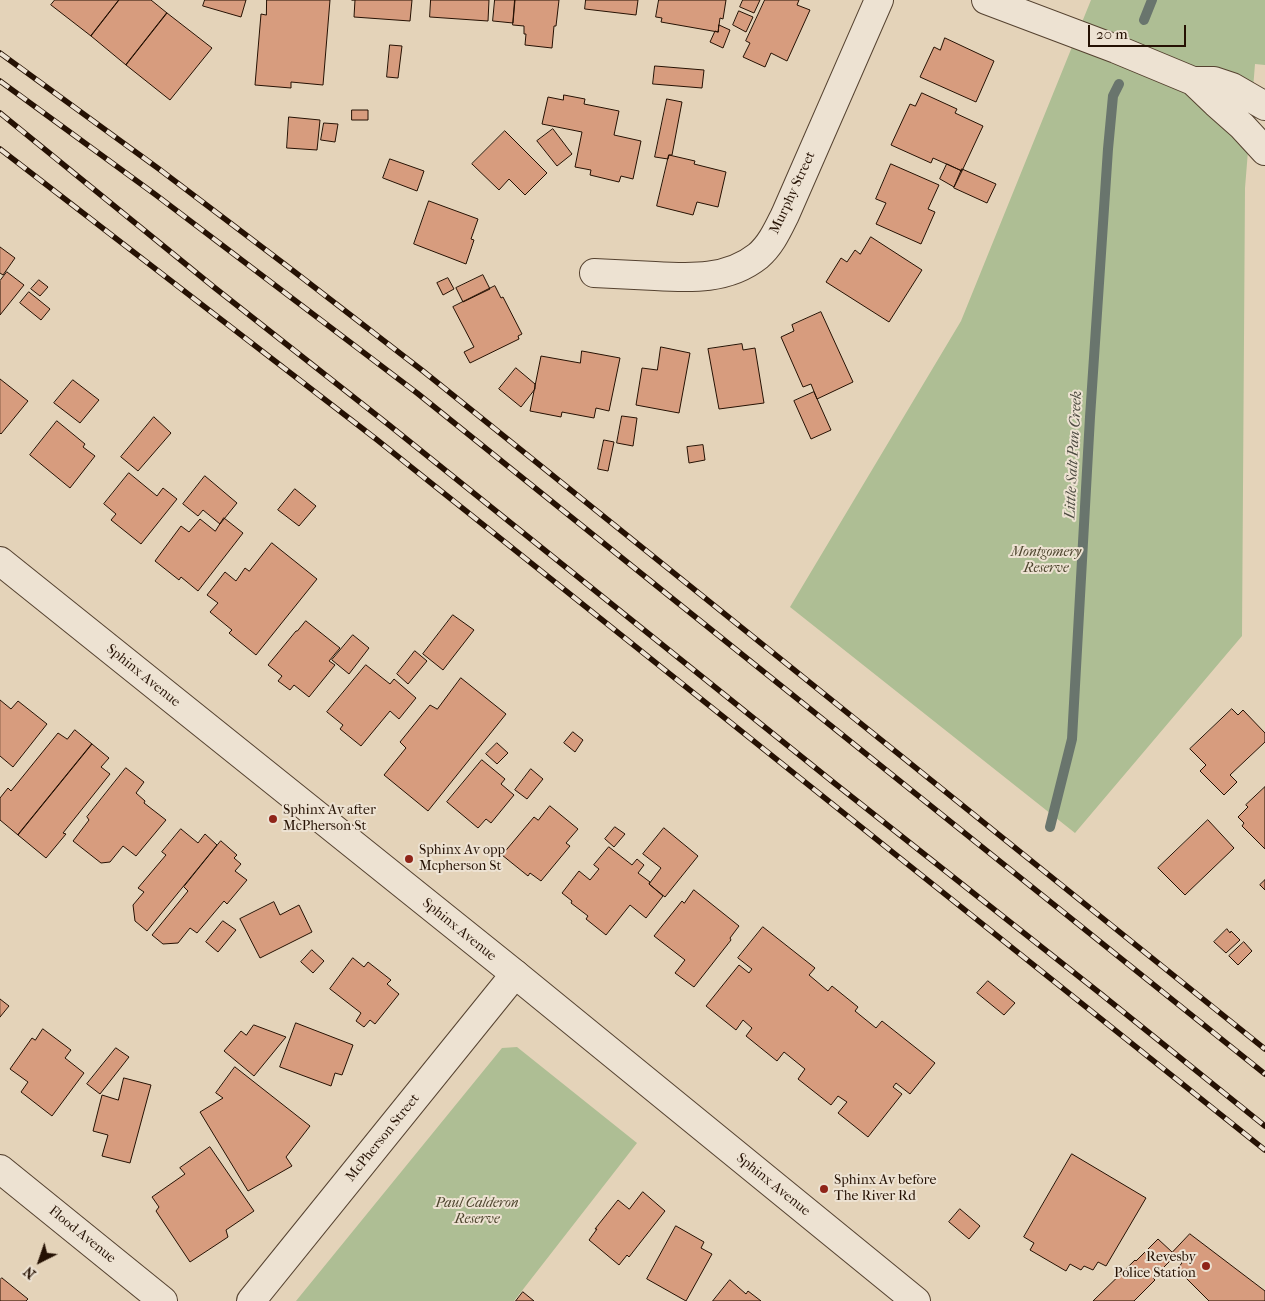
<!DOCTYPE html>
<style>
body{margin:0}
#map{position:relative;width:1265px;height:1301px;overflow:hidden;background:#e4d3b9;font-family:"IM FELL French Canon",serif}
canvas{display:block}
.north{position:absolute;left:15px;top:1236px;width:50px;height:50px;-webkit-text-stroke:4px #ede2d2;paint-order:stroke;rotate:221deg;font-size:14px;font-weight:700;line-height:20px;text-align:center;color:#251103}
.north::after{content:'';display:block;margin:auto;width:18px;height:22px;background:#251103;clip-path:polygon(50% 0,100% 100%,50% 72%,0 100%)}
.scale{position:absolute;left:1088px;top:25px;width:98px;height:22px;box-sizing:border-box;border:2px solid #251103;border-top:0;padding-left:6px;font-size:15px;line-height:18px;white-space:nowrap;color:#251103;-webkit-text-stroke:4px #ede2d2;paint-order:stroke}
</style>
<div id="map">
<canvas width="1265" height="1301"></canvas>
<div class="north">N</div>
<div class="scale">20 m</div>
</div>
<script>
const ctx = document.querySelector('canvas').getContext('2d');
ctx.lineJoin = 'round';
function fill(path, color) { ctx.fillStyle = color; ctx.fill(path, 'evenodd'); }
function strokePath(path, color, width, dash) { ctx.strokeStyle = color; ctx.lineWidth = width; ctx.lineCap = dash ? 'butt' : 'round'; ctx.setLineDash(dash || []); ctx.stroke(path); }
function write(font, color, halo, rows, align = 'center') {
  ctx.font = font + ' "IM FELL French Canon",serif'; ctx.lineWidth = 4; ctx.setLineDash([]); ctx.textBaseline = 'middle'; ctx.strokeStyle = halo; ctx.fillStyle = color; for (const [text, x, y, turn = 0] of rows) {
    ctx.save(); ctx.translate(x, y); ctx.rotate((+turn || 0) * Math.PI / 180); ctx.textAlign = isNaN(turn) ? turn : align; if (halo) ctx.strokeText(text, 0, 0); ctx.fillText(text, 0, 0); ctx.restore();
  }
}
fill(new Path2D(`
 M1091,0H1265V65L1255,64L1245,188L1242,636L1075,833L790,607L961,321Z
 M517,1047L637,1143L514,1301H296L502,1048Z`), '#aebe94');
strokePath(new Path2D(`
 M1144,20L1152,0
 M1050,827L1072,739L1090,417L1108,149L1113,96L1119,84`), '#69756d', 10);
const building = new Path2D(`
 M55,0H119L91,36L51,5Z
 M119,0H151L167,13L126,65L91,36Z
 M205,0H246L241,17L203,6Z
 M267,0H330L323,85L291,82V88L255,85L261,14L266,15Z
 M352,0H412L410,21L354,17L355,0Z
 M431,0H489L488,21L430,17Z
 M495,0H515L513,23L493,21Z
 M515,0H559L556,26H554L552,48L525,45L526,34H524V26L513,25Z
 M586,0H638L636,15L585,9Z
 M659,0H726L723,19L720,18L718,32L661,22L662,18L656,17Z
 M743,0H760L754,13L740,7Z
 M765,0H799L797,5L810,10L787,61L771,53L765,67L743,57L750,43L746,41Z
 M739,11L753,17L746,32L733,25Z
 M167,13L212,48L170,100L126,65Z
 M719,25L730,30L723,48L710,42L715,31L718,32Z
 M945,38L994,61L976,102L920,77L934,47L940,50Z
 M390,45L402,46L398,78L387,77Z
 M655,66L704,70L702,88L653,84Z
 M922,93L957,109L955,113L983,126L962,171L933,158L931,163L891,145L910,104L915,106Z
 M564,95L585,99L584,104L619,111L614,135L641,141L633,179L621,176L619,182L590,175L591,170L575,167L582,132L542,124L548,97L563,100Z
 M667,99L682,102L672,155H669L668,159L655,157Z
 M352,110H368V120H352Z
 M289,117L320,120L317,150L287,148Z
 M324,123L338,124L335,142L321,140Z
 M553,129L572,154L557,166L537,141Z
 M505,131L547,173L525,195L509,179L499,190L472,164Z
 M669,155L695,161L694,164L726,172L718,207L697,202L693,215L657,206Z
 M390,159L424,171L417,191L383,178Z
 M891,164L939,185L928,209L935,212L921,244L876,224L886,203L876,199Z
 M947,164L962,171L954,187L940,179Z
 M962,169L996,184L987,203L954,188Z
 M429,201L478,219L471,239L474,240L466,264L414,244Z
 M871,237L922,270L889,322L826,282L841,258L847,262L855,250L860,254Z
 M0,247L15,258L3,275L0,273Z
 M7,272L24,285L0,315V281Z
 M483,275L490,289L463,302L456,288Z
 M448,278L454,289L443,295L437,283Z
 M39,280L48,287L40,296L31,289Z
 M495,286L501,298L503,297L522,334L518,336L519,339L470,363L464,352L474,347L453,307Z
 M29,292L50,309L41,320L20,303Z
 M821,312L853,382L817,399L811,384L803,387L781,337L794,331L792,325Z
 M742,344L743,350L755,348L764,403L719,409L708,349Z
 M661,347L690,353L679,413L636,405L642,368L657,370Z
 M582,351L620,358L609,411L596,408L594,418L562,412L561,417L530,411L541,356L580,363Z
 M516,368L535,384V389L521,407L499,389Z
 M0,379L28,401L1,434L0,433Z
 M73,380L99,400L80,423L54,403Z
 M814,392L831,430L811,439L794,401Z
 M622,416L637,418L633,446L617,443Z
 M154,417L171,433L138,471L121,457Z
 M57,421L85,444L83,447L95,456L70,488L30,455Z
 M604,440L614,442L608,471L598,469Z
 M703,445L705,460L689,463L687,447Z
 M129,473L157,496L163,488L177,499L141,544L111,520L116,514L104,504Z
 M205,476L237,503L220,524L203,510L198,516L183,504Z
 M295,489L316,506L299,526L278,510Z
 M224,518L243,533L198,591L181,577L179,580L155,561L181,526L189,532L200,519L215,531Z
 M272,543L317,579L256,655L229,633L232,630L210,612L218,603L207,595L225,572L236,581L245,568L249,571Z
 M453,615L474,630L443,670L423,654Z
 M306,621L340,648L329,661L335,665L309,697L294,685L290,690L278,681L282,676L268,665L296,631H297Z
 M353,635L369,648L349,674L332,660Z
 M415,651L427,661L408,684L397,674Z
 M366,665L390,684L394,679L416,698L399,719L390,711L361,746L340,729L343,725L327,712Z
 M461,678L506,714L428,811L384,775L406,748L400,742L430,705L437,709Z
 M0,700L11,709L18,701L47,724L13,767L0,756Z
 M1232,709L1238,715L1243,710L1265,733V742L1230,775L1237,782L1224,795L1200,771L1206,765L1190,749Z
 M75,730L92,744L18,835L0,820V798L8,788L11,791L58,733L67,739Z
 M573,732L583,740L575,752L564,743Z
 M497,743L508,753L497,764L486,754Z
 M92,744L109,758L101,767L110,774L63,833L66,834L46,858L18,835Z
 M482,760L505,779L501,784L514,795L491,823L486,819L478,828L447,802Z
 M126,768L144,782L136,793L145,801L144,803L166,820L136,856L123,846L110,862L101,863L73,841L89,820L87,817Z
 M531,769L543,779L527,799L515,790Z
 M1265,787V849L1242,826L1244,823L1238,817L1248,807L1246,805Z
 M550,806L578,829L566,843L570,846L541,881L530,873L528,876L502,855L534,817L538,820Z
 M1208,820L1234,848L1185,895L1158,868Z
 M615,827L625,834L614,847L605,839Z
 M664,828L698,856L665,897L649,884L661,868L643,854Z
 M181,829L198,843L205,834L217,845L147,931L135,921L133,905L144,892L138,888L166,855L162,852Z
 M221,841L237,855L234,858L241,864L235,871L247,880L227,904L224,901L197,933L190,928L178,943L163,944L152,935L188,891L184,887Z
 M609,847L632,865L637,859L644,865L638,873L650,882L649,884L663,896L646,918L630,905L606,935L586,919L588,916L571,903L572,901L562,893L579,871L590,880L599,869L594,865Z
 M1265,880V890L1260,885Z
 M694,890L739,926L730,938L731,940L694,987L675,973L685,960L654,936L682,901L684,903Z
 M274,902L280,915L299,905L312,932L260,958L240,919Z
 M223,921L236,930L218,952L206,942Z
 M763,927L815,968L809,975L828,991L832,986L858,1007L855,1011L876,1028L882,1021L935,1063L910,1094L896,1083L893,1087L902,1094L868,1137L838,1113L847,1102L838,1096L831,1105L798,1079L805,1069L784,1052L777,1061L746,1036L752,1028L743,1020L736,1030L706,1006L739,965L749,973L752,969L738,958Z
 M1227,929L1230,933L1231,931L1240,940L1226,953L1214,942Z
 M1244,942L1252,951L1238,965L1229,956Z
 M312,950L324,961L313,973L301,962Z
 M353,958L364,967L368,962L391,980L387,984L399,994L375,1024L370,1020L364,1027L356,1021L361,1013L330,989Z
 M988,981L1015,1003L1004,1015L977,993Z
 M0,999L9,1006L0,1017Z
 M296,1023L353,1045L342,1075L335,1073L331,1086L280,1067Z
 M254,1025L286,1037L254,1076L224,1051L241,1031L246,1035Z
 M43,1029L71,1050L65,1058L84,1073L52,1116L21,1092L28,1082L10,1069L32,1038L35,1040Z
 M116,1048L129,1057L100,1094L87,1084Z
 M235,1067L310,1126L286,1157L292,1166L248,1191L200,1112L223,1098L216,1093Z
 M124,1078L151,1085L130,1163L102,1156L108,1135L93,1131L102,1095L118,1100Z
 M210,1147L254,1211L226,1230L228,1237L190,1262L156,1211L159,1207L152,1197L185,1174L180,1168Z
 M1072,1154L1146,1198L1106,1266L1098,1262L1093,1270L1084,1266L1081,1270L1070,1264L1066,1271L1030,1250L1034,1243L1024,1237Z
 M643,1192L665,1211L629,1257L627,1255L619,1265L589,1240L597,1229H595L618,1200L629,1209Z
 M960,1209L980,1226L969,1239L949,1222Z
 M676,1226L704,1242L701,1248L712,1254L686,1301L647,1279Z
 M1190,1234L1265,1291V1301H1209L1177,1269L1182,1263L1175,1256L1153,1278L1155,1280L1134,1301H1093L1135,1260L1136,1261L1158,1239L1172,1252Z
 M2,1278L28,1299L26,1301H0V1280Z
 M730,1280L746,1294L748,1291L761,1301H713Z
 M523,1292L534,1301H516Z`);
fill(building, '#d79c7e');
strokePath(building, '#251103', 1);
const minor = new Path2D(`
 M986,0L1116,49L1193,81L1216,103L1242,126L1265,151
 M1193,81H1214L1232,87L1265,106
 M594,273C614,274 634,275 655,276C691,278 728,280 758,256C771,245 778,229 785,215L879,0
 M0,1169L163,1301
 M251,1301L515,974`);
const tertiary = new Path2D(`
 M0,561L515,974L916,1301`);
strokePath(minor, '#554230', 30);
strokePath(tertiary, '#554230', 30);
strokePath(minor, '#ede2d2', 28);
strokePath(tertiary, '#ede2d2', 28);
const rail = new Path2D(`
 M0,53L159,169L287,266L423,371L1265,1049
 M0,81L156,195L417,393L668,595L1265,1074
 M0,113L215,288L389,425L833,782L1101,994L1265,1126
 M0,149L376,439L1265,1150`);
strokePath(rail, '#251103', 5.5);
strokePath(rail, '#ede2d2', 4, [11]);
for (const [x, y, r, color] of [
 [273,819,5,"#8f2418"],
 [409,859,5,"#8f2418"],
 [824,1189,5,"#8f2418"],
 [1206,1266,5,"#8f2418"]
]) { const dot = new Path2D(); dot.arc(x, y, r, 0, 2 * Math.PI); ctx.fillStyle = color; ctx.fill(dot); strokePath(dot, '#ede2d2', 2); }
write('14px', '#251103', '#ede2d2', [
 ["Murphy Street",793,193,-65],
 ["Sphinx Avenue",143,676,39],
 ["Sphinx Avenue",459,930,39],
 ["McPherson Street",383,1138,-51],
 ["Sphinx Avenue",773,1185,39],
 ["Flood Avenue",82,1235,39]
]);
write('italic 14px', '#4e452e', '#ede2d2', [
 ["Montgomery",1046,553],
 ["Reserve",1046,569],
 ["Paul Calderon",477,1204],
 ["Reserve",477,1220]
]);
write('14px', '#251103', '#ede2d2', [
 ["Sphinx Av after",283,811],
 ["McPherson St",283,827],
 ["Sphinx Av opp",419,851],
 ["Mcpherson St",419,867],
 ["Sphinx Av before",834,1181],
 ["The River Rd",834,1197],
 ["Revesby",1196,1258,"right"],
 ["Police Station",1196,1274,"right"]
], 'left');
write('italic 15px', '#4d4b41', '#ede2d2', [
 ["Little Salt Pan Creek",1074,455,-87]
]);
</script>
